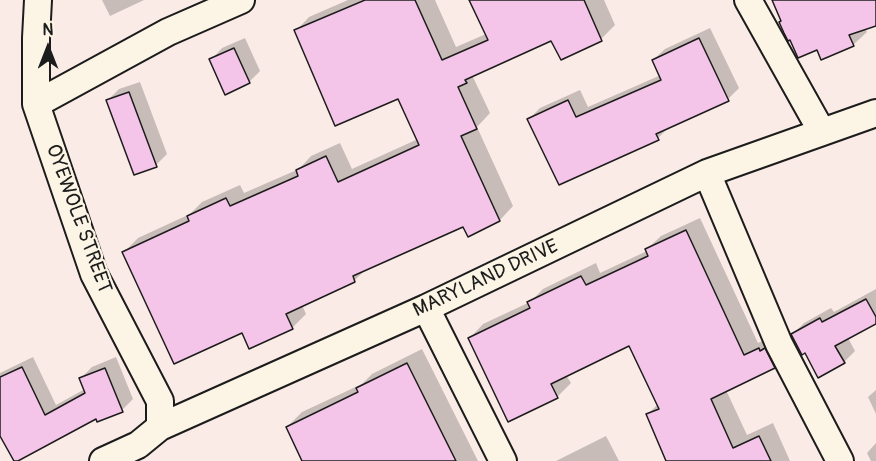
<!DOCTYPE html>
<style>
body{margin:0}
#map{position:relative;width:876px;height:461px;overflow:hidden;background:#faebe6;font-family:Pangolin,sans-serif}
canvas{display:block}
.north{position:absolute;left:18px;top:18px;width:60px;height:60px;-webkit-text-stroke:4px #fcf5e5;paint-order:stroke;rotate:0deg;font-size:16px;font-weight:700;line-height:24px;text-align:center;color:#1c1c1c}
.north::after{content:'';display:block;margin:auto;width:21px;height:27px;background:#1c1c1c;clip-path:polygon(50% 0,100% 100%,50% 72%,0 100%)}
</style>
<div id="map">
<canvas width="876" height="461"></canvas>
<div class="north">N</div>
</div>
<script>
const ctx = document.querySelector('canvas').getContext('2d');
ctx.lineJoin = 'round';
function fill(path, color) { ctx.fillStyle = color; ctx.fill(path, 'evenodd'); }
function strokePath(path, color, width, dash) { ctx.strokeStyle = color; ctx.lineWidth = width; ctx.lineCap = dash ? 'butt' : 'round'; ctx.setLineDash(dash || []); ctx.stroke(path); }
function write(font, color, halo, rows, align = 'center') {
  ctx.font = font + ' Pangolin,sans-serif'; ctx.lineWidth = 4.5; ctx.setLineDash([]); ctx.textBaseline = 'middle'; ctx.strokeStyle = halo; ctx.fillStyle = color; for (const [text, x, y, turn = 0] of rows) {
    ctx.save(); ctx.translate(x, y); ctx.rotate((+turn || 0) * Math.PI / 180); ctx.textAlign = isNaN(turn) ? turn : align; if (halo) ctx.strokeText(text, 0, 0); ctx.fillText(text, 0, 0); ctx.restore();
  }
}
fill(new Path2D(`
 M102,0H144L110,16Z
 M348,0H435L456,47L486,34L471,0H604L615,25L601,39L561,58L551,39L472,75L490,113L477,127L513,206L500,220L464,225L367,268L354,281L302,305L306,314L292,328L242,331L124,252L138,238L190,214L202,202L240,185L244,193L299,169L311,156L340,143L352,169L418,139L399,98L296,31L309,17Z
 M774,0H876V24L865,28L867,32L853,45L782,21Z
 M710,28L739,88L728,99L669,127L658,138L529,119L540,108L580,90L588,107L661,75L653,60L665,49Z
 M245,38L260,71L249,82L211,60L222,48Z
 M140,82L167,154L156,165L108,100L119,89Z
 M700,218L758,343L773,336L787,353L774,367L726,390L747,435L773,423L790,461H677L648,414L658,404L630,344L566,375L571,383L557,397L470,338L483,324L530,302L543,289L596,263L600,273L647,251V249L661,236Z
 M876,289V323L848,338L855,351L844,362L806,351L793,334L804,323L831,308L834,312Z
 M422,349L478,461H304L287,427L302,412L362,384L372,374Z
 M33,357L56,405L85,389L81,378L92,367L116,357L133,399L122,410L97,416L0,433V373Z
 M876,390V414L868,397Z
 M606,436L619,461H556Z
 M876,443V461H871L867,453Z`), '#0003');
const building = new Path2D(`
 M365,0H415L442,60L488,40L469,0H584L602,41L561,60L551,41L465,80L467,83L458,87L477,129L461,136L500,221L468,237L463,227L353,276L355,282L286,314L293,329L249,349L242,333L174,364L122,252L189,221L187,216L226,198L230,206L298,176L296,170L326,156L338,182L419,145L398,99L335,126L294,30Z
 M772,0H876V26L849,35L854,46L821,60L817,50L798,58L790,40L788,41L784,33L779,22L781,21Z
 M699,38L729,101L656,134L659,140L559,185L527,119L568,100L576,117L661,80L652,60Z
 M234,48L250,83L225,95L209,59Z
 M129,92L157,167L134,175L106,100Z
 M686,230L744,355L759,348L760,351L765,348L775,368L711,399L733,448L759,436L771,461H666L646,414L659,409L629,346L551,384L558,398L508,422L468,338L530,308L527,302L581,276L586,285L648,256L645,249Z
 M866,299L876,317V324L835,346L845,363L818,378L805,353L802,355L791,334L820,318L822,322Z
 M407,363L456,461H302L286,427L358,392L356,388Z
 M22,367L45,415L85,393L79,378L105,368L123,412L97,422L96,419L18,461H14L0,436V377Z`);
fill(building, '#f4c5e8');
strokePath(building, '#1c1c1c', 1.5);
const minor = new Path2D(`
 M38,0L36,38V104L94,274L160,401V427
 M748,0L822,132
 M36,104L168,32L241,0
 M707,173L779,344L840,461
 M426,308L503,461
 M103,461L138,445L160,427L426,308L707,173L876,113`);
strokePath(minor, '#1c1c1c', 30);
strokePath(minor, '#fcf5e5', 26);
write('20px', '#1c1c1c', '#fcf5e5', [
 ["OYEWOLE STREET",78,219,70],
 ["MARYLAND DRIVE",486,279,-25]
]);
</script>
